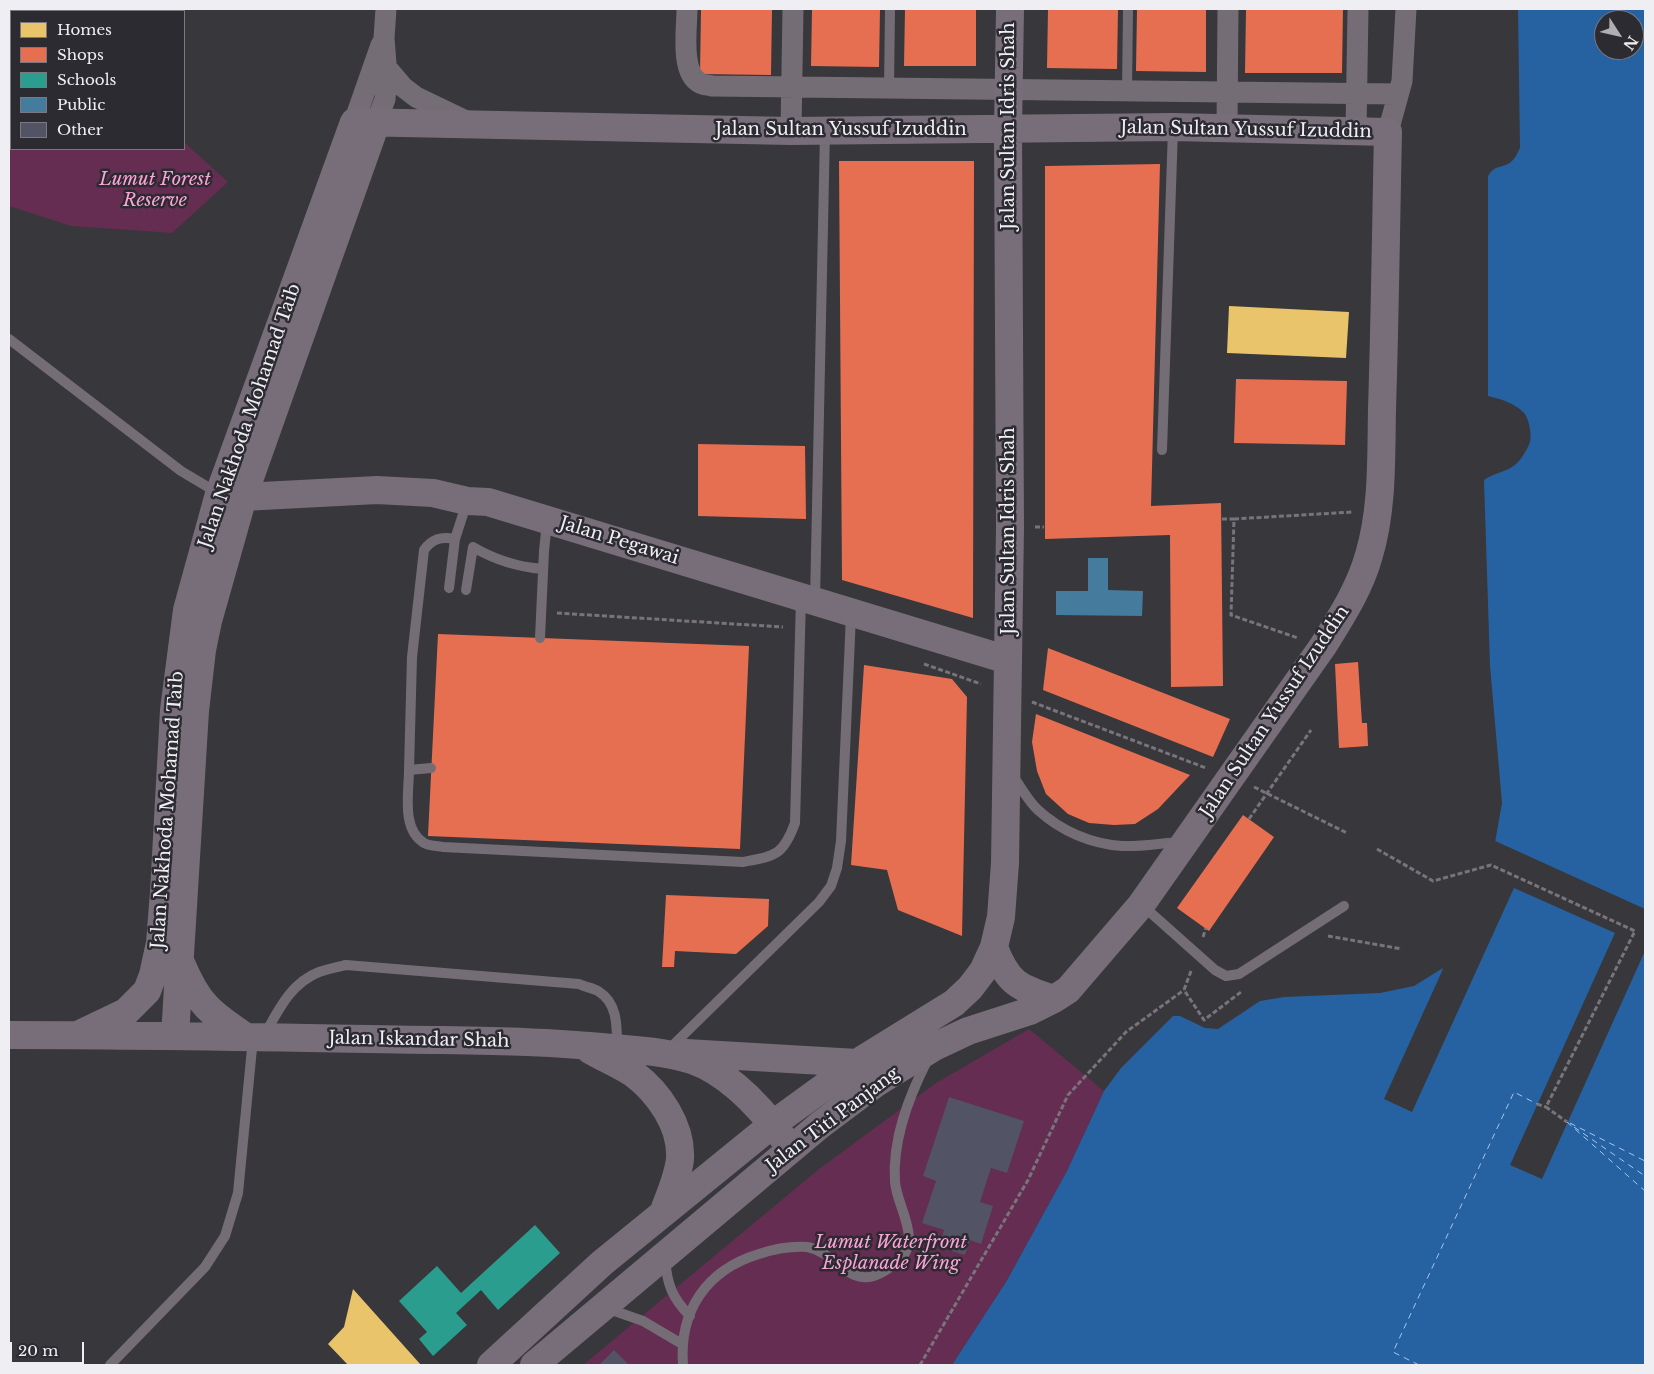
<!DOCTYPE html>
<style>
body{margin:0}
#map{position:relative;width:1654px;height:1374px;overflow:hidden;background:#38373b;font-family:"Libre Baskerville",serif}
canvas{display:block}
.frame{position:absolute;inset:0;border:10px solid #efeef2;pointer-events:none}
.legend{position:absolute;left:10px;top:10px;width:175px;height:140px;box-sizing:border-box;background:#2d2b32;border:1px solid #7b797f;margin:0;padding:6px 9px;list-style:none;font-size:15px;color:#efeef2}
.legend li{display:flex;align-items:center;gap:10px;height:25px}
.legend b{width:25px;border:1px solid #7b797f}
.north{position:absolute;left:1594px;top:10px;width:50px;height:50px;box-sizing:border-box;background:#2d2b32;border:1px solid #7b797f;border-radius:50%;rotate:125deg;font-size:14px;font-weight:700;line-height:20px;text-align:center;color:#efeef2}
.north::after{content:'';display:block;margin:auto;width:18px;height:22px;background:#afaeb2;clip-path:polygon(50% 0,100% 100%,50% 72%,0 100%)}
.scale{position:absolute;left:10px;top:1342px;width:74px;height:22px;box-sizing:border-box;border:2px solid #efeef2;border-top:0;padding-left:6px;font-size:15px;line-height:18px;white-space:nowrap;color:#efeef2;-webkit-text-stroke:4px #2d2b32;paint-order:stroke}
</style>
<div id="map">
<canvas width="1654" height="1374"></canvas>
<div class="frame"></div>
<ul class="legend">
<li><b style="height:14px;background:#e9c46a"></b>Homes</li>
<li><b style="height:14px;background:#e76f51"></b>Shops</li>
<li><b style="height:14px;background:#2a9d8f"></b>Schools</li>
<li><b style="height:14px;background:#457b9d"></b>Public</li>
<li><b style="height:14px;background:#525365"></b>Other</li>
</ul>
<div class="north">N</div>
<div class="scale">20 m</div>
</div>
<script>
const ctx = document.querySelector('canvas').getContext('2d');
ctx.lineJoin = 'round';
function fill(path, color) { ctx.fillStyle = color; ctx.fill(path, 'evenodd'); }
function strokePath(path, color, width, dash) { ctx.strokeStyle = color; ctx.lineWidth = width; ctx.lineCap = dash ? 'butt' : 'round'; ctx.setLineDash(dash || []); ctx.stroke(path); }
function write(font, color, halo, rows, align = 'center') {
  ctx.font = font + ' "Libre Baskerville",serif'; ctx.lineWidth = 5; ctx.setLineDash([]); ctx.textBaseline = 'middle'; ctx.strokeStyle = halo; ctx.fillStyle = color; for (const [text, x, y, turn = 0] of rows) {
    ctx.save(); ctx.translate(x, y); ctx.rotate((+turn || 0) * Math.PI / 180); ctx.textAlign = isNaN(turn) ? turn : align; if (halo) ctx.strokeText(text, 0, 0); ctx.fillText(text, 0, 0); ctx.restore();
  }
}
fill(new Path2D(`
 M9,9H39L42,11H11V149H184V142L228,182L172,233L71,226L9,206Z
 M1029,1029L1104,1091L1067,1171L1006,1282L952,1365H583L819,1169L936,1083Z`), '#652d51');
fill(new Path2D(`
 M1518,9H1645V1365H952L1006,1282L1067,1171L1104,1091L1121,1068L1173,1016H1180L1205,1028L1218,1029L1260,1001L1284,997L1380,993L1414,986L1443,968L1491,865L1502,803L1490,666L1484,480C1495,472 1509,472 1518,462C1522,458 1528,448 1530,442C1532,435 1529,417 1523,412C1514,403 1501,399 1488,396V176C1494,166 1499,168 1508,164C1514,161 1517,154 1520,148ZM1604,20H1634V50H1604Z`), '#2662a2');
fill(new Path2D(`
 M1493,840L1645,909V951L1542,1179L1510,1165L1615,933L1514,888L1412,1112L1384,1099L1443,969L1441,967L1489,864Z`), '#38373b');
fill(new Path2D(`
 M1229,306L1349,312L1346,358L1227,353Z
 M353,1289L421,1365H348L328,1344L344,1327Z`), '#e9c46a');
fill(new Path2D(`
 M701,9H772L771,75L700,74Z
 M812,9H880L879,67L811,66Z
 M905,9H976V66H904Z
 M1048,9H1118L1117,69L1047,68Z
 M1137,9H1206V72L1136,71Z
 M1246,9H1343L1342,73H1245Z
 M839,161H974L973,618L842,580Z
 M1160,164L1151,506L1221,503L1223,686L1171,687L1170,535L1045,539V166Z
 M1236,379L1347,381L1345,445L1234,443Z
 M698,444L805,446L806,519L698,516Z
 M438,634L749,646L740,849L428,836Z
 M1048,648L1230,719L1213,757L1043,690Z
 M1358,662L1362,723H1367L1368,746L1339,748L1335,664Z
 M864,665L952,679L967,697L962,936L898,910L887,870L851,865Z
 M1036,714L1190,775L1158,809L1135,824L1114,825L1089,823L1068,814L1046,794L1037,771L1032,742Z
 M1243,815L1274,837L1209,931L1177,908Z
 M666,895L769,899L768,926L736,954L675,951L674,967H662Z`), '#e76f51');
fill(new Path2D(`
 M535,1225L560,1253L498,1310L481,1290L456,1313L467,1325L433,1356L419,1339L427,1332L399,1301L437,1266L461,1293Z`), '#2a9d8f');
fill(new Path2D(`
 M1088,558H1108V590L1143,591L1142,616L1056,615V591H1088Z`), '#457b9d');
strokePath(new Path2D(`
 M1567,1122L1645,1191
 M1570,1123L1645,1161
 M1574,1127L1645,1176
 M1419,1365L1393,1352L1514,1092L1537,1104`), '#a6c5eb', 1, [6, 5]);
fill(new Path2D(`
 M949,1097L1024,1121L1007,1173L991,1168L980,1202L993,1206L981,1244L970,1240L965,1255L939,1247L944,1230L922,1223L936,1181L923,1176Z
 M614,1350L629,1365H599Z`), '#525365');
strokePath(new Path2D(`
 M1222,519H1234L1231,615L1298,638
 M1234,519L1353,512
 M1035,527H1044
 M557,613L783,627
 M924,664L981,684
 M1032,702L1206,768
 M1254,787L1347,833
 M1249,819L1311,730
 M1377,849L1433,881L1491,865L1635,931L1546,1107L1567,1122
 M1328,936L1402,949
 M1203,937L1206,928
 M1191,971L1184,990L1204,1020L1241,992
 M1537,1104L1546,1107
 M920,1365L1028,1180L1068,1095L1126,1032L1184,990`), '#79747c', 3, [5, 2.5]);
strokePath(new Path2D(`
 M889,88L890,9
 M1127,91L1128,9
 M9,339L181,471L218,493
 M1162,450L1173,129
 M449,588L455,539L467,502
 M466,590L473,547C495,560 518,567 543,569
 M815,600L825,132
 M540,638L544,551L547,522
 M431,768L409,770C409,792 401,829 424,843C429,846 437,846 443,847L743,862C775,856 783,856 795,823L801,598
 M409,770L412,657L424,550C432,539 441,536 455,539
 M1013,776C1021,787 1028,801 1038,810C1061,831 1091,844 1122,846C1141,847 1161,843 1180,842
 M1142,905L1215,970L1226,976L1239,974L1344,906
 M265,1034C279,1009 291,983 319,972C327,969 337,967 346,965L579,984C585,987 593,988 598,991C618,1003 617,1027 617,1047
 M667,1051L819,902L831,886L837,868L841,841L851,615
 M665,1259C667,1284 672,1298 690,1316
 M606,1308L643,1321L682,1344
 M110,1365L205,1267L225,1236L238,1193L253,1038
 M683,1365C679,1311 706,1270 759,1254C774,1249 791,1246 807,1247C829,1250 842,1275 863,1277C875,1279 888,1269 897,1262C924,1241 897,1208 895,1182C892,1139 909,1096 928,1059`), '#746d76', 10);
strokePath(new Path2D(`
 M687,9C687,28 680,73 700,83C703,85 708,85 712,86L1398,94
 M386,67L403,87L416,97L468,122
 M354,122L381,45
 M376,123L385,99L387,77L384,38L386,9
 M1227,128L1228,9
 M791,131L793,9
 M1356,132L1358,9
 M1388,132L1402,81L1406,9`), '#746d76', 21);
strokePath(new Path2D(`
 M228,495L243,497L377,490L433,493L467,501L488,502L1008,660
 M994,947C1007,983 1019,988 1054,999
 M181,963C198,1004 210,1013 246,1037
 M9,1035C153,1035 298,1038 442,1040C499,1041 555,1042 612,1048C639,1050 666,1052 692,1060C729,1073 760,1107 783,1138
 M78,1035L126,1012L147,991L153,975L160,943L164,892L174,710L187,610L219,494L354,122L791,131L1173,127L1388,132C1386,224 1385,316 1382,409C1381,457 1383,508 1369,555C1360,588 1341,617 1323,646L1141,905L1068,990L1054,999L1030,1011L968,1031L934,1047L876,1083L820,1125L534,1365
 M175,1036L195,711L202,650L208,621L243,497L376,123
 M590,1050C604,1058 620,1065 634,1074C659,1093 682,1126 680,1159C678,1177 670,1194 664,1211
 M686,1053L857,1063
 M491,1365L602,1263L773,1124L857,1063L954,1003L970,988L983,971L994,947L1001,917L1005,863L1008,660L1010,528L1008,130L1010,9`), '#776e7a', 28);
write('18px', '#efeef2', '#2d2b32', [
 ["Jalan Sultan Idris Shah",1009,126,-90],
 ["Jalan Sultan Yussuf Izuddin",841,130],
 ["Jalan Sultan Yussuf Izuddin",1246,130,1],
 ["Jalan Nakhoda Mohamad Taib",250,416,-71],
 ["Jalan Sultan Idris Shah",1009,531,-90],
 ["Jalan Pegawai",619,541,17],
 ["Jalan Sultan Yussuf Izuddin",1275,712,-56],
 ["Jalan Nakhoda Mohamad Taib",168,810,-86],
 ["Jalan Iskandar Shah",419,1040,1],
 ["Jalan Titi Panjang",833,1120,-37]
]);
write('italic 18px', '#fea2d8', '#2d2b32', [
 ["Lumut Forest",155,180],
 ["Reserve",155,201],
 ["Lumut Waterfront",891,1243],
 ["Esplanade Wing",891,1264]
]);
</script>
